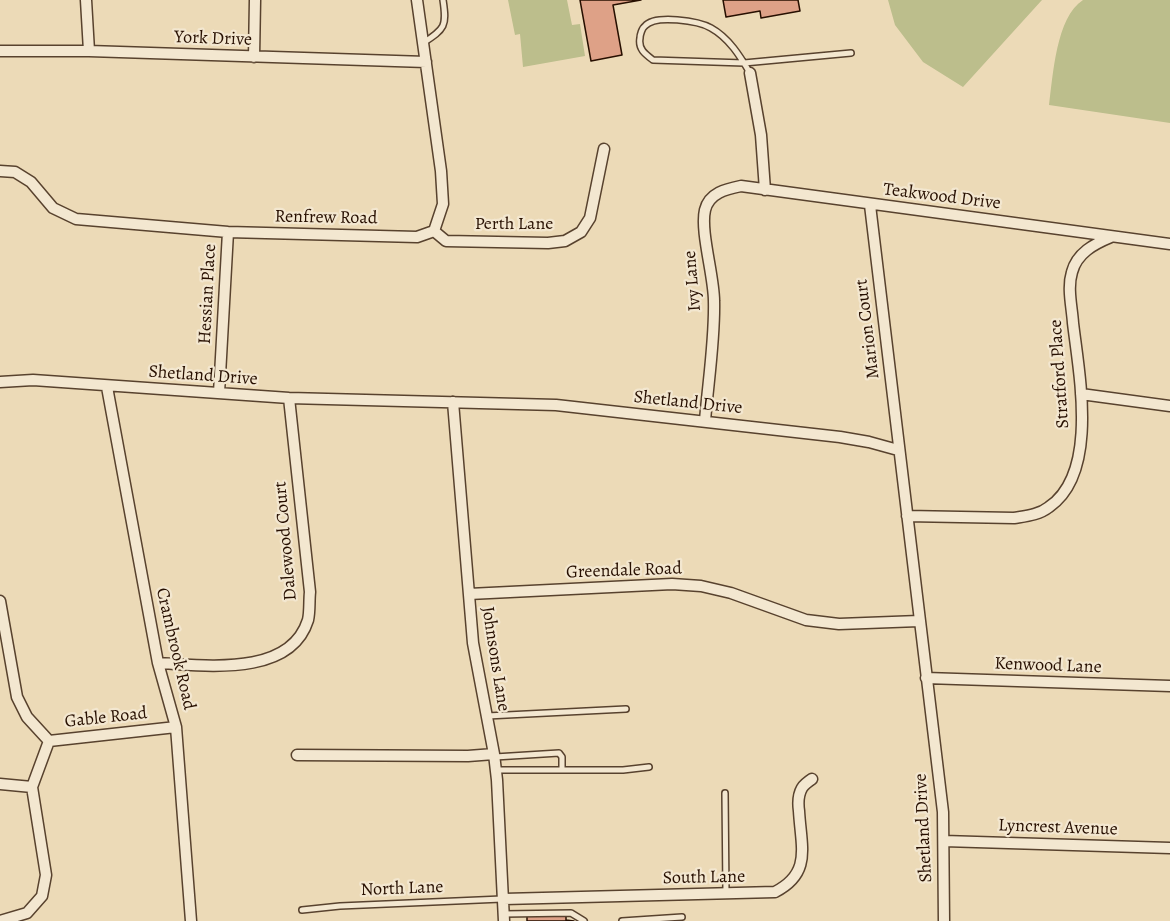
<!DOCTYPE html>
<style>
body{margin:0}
canvas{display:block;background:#ecdab7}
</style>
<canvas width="1170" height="921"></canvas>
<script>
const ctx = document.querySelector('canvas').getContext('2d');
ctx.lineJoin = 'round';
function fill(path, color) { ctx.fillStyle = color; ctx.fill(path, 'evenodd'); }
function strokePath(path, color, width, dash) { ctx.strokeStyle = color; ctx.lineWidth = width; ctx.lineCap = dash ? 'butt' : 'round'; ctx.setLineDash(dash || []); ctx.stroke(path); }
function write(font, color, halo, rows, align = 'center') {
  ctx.font = font + ' Alegreya,serif'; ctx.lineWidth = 4.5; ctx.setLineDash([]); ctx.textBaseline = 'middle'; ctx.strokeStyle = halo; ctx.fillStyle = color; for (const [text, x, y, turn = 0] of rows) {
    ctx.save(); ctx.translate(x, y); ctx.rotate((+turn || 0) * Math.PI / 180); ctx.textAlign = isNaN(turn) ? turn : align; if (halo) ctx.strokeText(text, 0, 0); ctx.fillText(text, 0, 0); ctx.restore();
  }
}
fill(new Path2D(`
 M508,0H567L572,25L580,24L585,56L523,67L520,34L515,35Z
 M888,0H1042L963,87L923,62L895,25Z
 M1083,0H1170V123L1049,105C1053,76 1056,17 1083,0Z`), '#bcbe8c');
const building = new Path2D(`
 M580,0H641L613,5L622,55L591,61Z
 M723,0H798L800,11L761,18L760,11L726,17Z
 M566,915V920L574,921H527V916Z`);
fill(building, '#dea187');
strokePath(building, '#270f00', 1.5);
const lane = new Path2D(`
 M423,43C445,29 447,26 443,0
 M750,73C740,56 729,38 711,28C699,21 655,14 645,26C642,28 640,35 640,38C638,49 645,54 653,60L744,63L851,53
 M487,716L626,709
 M495,757L559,753L562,757V770
 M496,770H623L649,767
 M725,793L726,893
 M302,910L340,906L502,899
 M504,914L571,913L584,921
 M622,921L682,917`);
const street = new Path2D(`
 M86,0L89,51
 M417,0L441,171L443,204L434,231
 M0,51H89L426,62
 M254,57L255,0
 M750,73L761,135L765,190
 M0,171L15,172L31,182L53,208L76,219L228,232L417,237L434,231
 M870,205L943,812L944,921
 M434,231L446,241L548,243L565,241L581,232L590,218L604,149
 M0,382L33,380L289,398L556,405L840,437L869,442L898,450
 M107,387L158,663L176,727L191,921
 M219,393L228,232
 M1081,394L1170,406
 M453,402L473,643L494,754L497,780L504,921
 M705,421C708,383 715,339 714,301C714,276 700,231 705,210C709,193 726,189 741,186L1170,244
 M907,516L1014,518C1026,516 1039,515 1049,507C1099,473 1079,374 1073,323C1072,307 1067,288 1072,272C1077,253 1094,244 1111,237
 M469,594L672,584L701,586L731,593L806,620L839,624L919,621
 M0,601L17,697L27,717L49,741
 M158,663C203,665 290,678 308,620C310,612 309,601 310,592L289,398
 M926,678L1170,686
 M49,741L176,727
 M297,755L468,756L494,754
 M0,784L32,787
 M944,841L1170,848
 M504,899L775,892C812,873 801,847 799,811C798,804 798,795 802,788C804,785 809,781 812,779
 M0,921L27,913L42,896L46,875L32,787L49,741`);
strokePath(lane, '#58422e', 8);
strokePath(street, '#58422e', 13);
strokePath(lane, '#f3e7d0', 5);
strokePath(street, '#f3e7d0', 10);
write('18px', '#270f00', '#f3e7d0', [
 ["York Drive",213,39,2],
 ["Teakwood Drive",942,197,7],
 ["Renfrew Road",326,218,1],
 ["Perth Lane",514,225],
 ["Ivy Lane",693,281,-95],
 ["Hessian Place",208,294,-87],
 ["Marion Court",868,329,-97],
 ["Stratford Place",1060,374,-94],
 ["Shetland Drive",203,376,4],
 ["Shetland Drive",688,403,6],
 ["Dalewood Court",286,541,-95],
 ["Greendale Road",624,571,-2],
 ["Crambrook Road",175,649,77],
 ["Johnsons Lane",495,659,81],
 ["Kenwood Lane",1048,666,2],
 ["Gable Road",106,718,-6],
 ["Shetland Drive",924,828,-93],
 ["Lyncrest Avenue",1058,828,2],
 ["South Lane",704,878,-1],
 ["North Lane",402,889,-2]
]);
</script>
